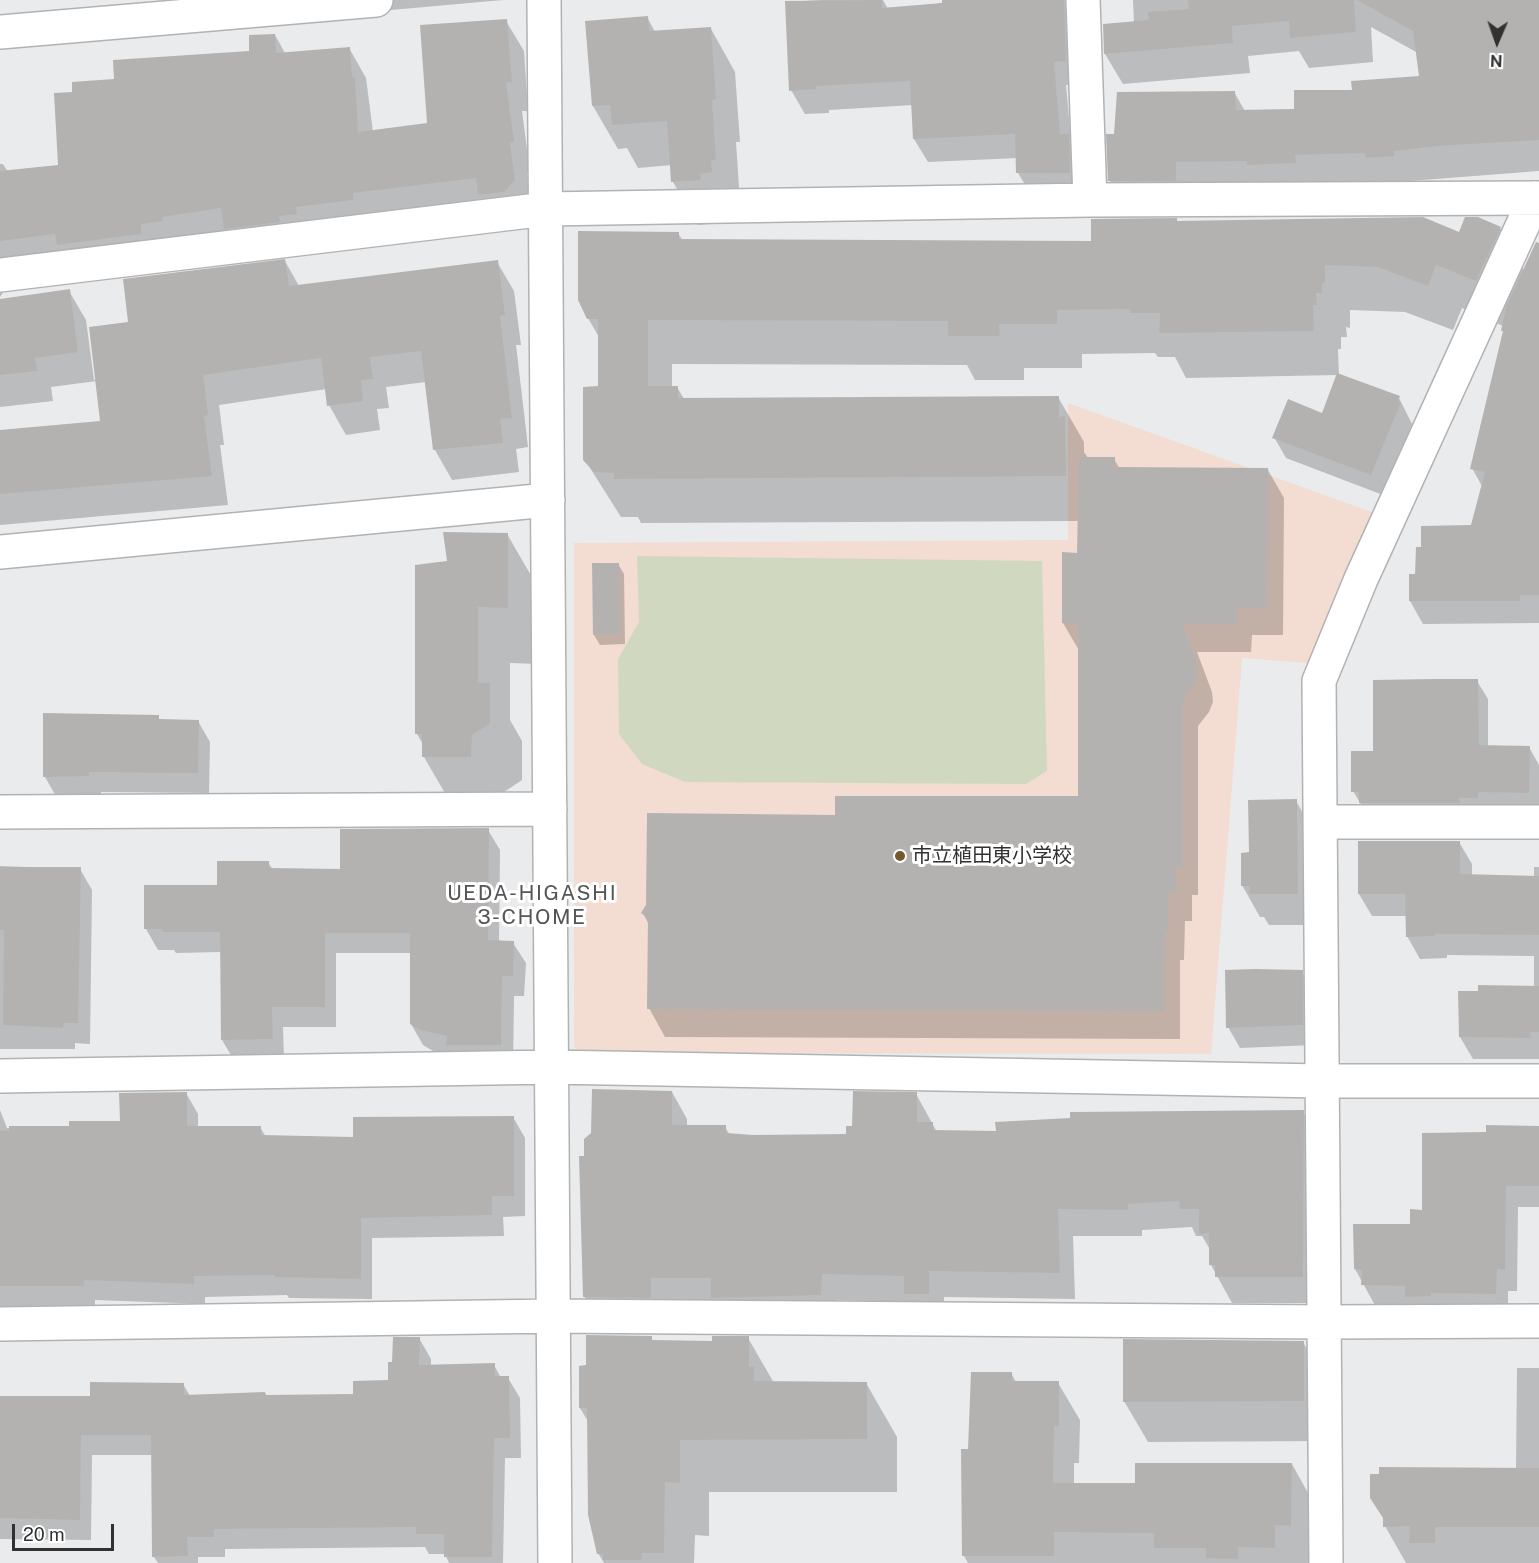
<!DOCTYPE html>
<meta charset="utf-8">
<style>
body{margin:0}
#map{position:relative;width:1539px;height:1563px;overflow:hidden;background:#eaebed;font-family:"Public Sans",sans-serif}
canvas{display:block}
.north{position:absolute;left:1467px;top:12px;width:60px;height:60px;-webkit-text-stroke:4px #fff;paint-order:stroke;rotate:182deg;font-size:16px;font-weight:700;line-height:24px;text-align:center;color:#313132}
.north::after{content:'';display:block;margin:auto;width:21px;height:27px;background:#313132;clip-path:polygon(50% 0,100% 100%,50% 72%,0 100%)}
.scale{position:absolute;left:12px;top:1524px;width:102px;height:27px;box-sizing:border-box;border:3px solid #313132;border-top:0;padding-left:8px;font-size:18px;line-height:21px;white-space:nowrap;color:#313132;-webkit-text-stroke:4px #fff;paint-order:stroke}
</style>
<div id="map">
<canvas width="1539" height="1563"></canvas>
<div class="north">N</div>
<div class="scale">20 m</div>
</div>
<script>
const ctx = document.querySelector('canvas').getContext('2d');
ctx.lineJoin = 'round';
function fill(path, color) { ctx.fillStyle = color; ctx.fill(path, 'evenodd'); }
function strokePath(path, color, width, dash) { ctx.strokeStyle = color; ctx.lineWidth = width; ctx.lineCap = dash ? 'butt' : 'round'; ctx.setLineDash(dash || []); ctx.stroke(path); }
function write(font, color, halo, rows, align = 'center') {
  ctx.font = font + ' "Public Sans","Noto Sans JP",sans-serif'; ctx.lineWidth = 6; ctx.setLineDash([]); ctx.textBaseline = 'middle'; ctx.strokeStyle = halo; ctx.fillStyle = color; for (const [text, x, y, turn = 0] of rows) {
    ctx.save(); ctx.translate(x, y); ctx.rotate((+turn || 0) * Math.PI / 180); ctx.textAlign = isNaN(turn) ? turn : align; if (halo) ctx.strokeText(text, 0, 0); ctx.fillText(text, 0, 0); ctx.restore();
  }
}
fill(new Path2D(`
 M1068,403L1377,514L1317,664L1242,658L1211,1054L581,1053L574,1047V543L1068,540Z`), '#f3dcd1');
fill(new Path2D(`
 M637,556L1042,561L1047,771L1026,784L685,782L642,764L619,734L618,659L639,622Z`), '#d1d8c0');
fill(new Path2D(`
 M343,0H503L391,10L389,7Z
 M822,0H883L888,9L972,0H1070L1079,85H1066L1071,140L1082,159L1083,197L1032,196L1018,173V158L928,162L914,139L913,105L829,110V113L805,114L791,90L787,2Z
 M1133,0H1539V171L1410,181L1411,186L1127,211L1110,181L1116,135L1234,92L1245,111L1296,110L1353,91L1421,78L1418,53L1371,27L1373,62L1309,68L1299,51L1248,56L1250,73L1123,84L1105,54L1104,25L1134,23Z
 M647,17L655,32L711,29L735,72L740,142H736L740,202L724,217V223L698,225L673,182L672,165L638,168L627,148L618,149L593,106Z
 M506,21L524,51L528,111H522L530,172H527L531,211L4,291L0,297V164H3L8,172L59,166L73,93L116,80L251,53L275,35L285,53L349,48L366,78L373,132L428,125Z
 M1177,222L1460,234L1500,228L1524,270L1539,244V623L1423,624L1410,601L1423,549L1472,527L1483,488L1472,468L1504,334L1503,326L1462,308L1453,330L1405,312L1350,310V328L1346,327L1347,337H1341V349H1338L1339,376L1399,398L1412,424L1383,495L1286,458L1274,437L1323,415L1338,375L1186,378L1175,357H1158L1155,353L1082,354V368H1024V380H975L967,365L672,364V387H677L684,399L1058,397L1084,442V452L1088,458L1114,459L1120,469L1268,470L1284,498L1283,635H1252L1251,652H1197L1212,692L1213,702L1209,712L1198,726V895H1192V921H1185L1184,960H1180V1039L665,1037L649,1008V925L643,913L837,816L1080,798V652L1063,623L1064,554L1079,555V521L641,523L638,517H621L585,460L600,388V339L588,318L678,233L683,241L1093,243Z
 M285,261L299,286L497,262L514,291L521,345H516L528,447L516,449L519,472L452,480L435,450L426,382L386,387L389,408L377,409L380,430L346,435L329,405L327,389L219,405L224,445H220L228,505L0,525V431L102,422L97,381L51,387L53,401L0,407V300L69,291L86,320L94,380H97L130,323Z
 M507,534L540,591V664L510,663V720L522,741V780L504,792L503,814H457L424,757V746L417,734L449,562Z
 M618,564L624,574L625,644L600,645L594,635Z
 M1477,681L1488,699V747H1529L1539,765V811L1371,821L1353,791L1374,752Z
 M158,717L160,721H198L210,742L209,793L101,792V797L57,798L45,777Z
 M1296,801L1314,832L1315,925H1269L1264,917H1260L1242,885L1250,854Z
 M488,830L500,850L499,942L513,943L526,963L524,996H514L513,1066L454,1056L433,1051L423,1045L411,1024L412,953H336V1027H283L284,1060H234L222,1040V952L176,953L174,950H158L146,929L218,886L268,862L273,870H342Z
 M1459,842L1472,864V876L1534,877V867H1539V1059H1473L1460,1037L1534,987V956L1447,955V958L1420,959L1407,936V916H1372L1359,894Z
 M0,866L80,869L92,890L90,1044L75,1043V1049H0Z
 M1302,972L1314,993V1045L1240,1048L1228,1027Z
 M672,1092L687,1119V1127H725L730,1135L847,1136L854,1127L916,1094L937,1132H997L1303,1112L1318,1138V1303H1232L1211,1265V1251L1202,1236H1196L1192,1227L1142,1230V1236H1073L1075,1299L944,1297V1320H921L910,1302L837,1300L836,1321L600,1323L584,1296L586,1158Z
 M186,1093L198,1114V1128L260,1127L266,1137L354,1138L513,1117L525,1138V1216L503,1217L504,1236L372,1238V1299L289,1298L287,1295L205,1297V1304L95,1300V1306L0,1307V1110L7,1128H71L121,1123Z
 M1539,1127V1207H1518L1517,1291H1508V1315L1376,1307L1355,1269L1412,1225L1488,1133Z
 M651,1337L653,1342H713L748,1338L774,1383H866L897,1437V1492H709V1536L695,1535L694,1563H604L598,1553L589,1423L580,1408L587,1367Z
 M419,1338L431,1359V1366L494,1365L501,1378H508L520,1398L521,1458H505L503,1563H449L445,1554H429L425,1547L225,1549V1557H198V1563H158L154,1557L153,1455H92L91,1540L0,1539V1397L92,1398L183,1384L190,1396L355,1395L390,1381L394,1364Z
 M1303,1342L1326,1383L1327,1441L1148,1442L1124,1401Z
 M1517,1368H1539V1563H1406L1385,1526L1516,1469Z
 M1011,1373L1016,1382L1058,1383L1080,1420L1079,1463H1074V1484L1137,1485L1292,1464L1313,1502L1312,1563H968L964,1556L969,1451Z`), '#0003');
fill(new Path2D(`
 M882,0V8L942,3V0H1064L1066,61L1054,62L1060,134H1069L1070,173H1016L1015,134L913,139L910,81L816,86V89L789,91L785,1Z
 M1188,0H1354L1356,32L1290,38L1289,21L1232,26L1233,43L1104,54L1103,24L1149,20L1148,12L1189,9Z
 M1357,0H1539V140L1438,146L1394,151V156L1366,158L1365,153L1295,155L1296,163L1268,164L1247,165V161L1176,162V181H1108L1106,134H1114L1117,92L1235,91L1236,110L1294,109V90H1352L1351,81L1419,76L1413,31Z
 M648,16L649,31L711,27L716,99L712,100L716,160H711L712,172L700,174L701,180L671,182L667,121L612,125L610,105L592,106L585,21Z
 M507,19L512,82H506L514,142L510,143L515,180L504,192L478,195L476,178L353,193V200L296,207L297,214L279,216L280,222L224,229L221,208L162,217L163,221L141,224V234L57,245L55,234L0,241V171L58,165L54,93L72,92V82L114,79L113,60L249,51V35L275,34L276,53L350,47L352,77H355L358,132L427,123L420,25Z
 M1423,217L1459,232L1465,217H1478L1501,227L1476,281L1436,265L1428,286L1378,267L1325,265V283H1322V293H1316L1317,305H1313L1314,331L1159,333L1160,313H1130V309L1057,310V324H999L1000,336H948V321L648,320V386H678V398L1059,396V417L1065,416L1066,476L614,479V473L594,472L583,460V387L598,386V319H587L578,300V231L679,232V239L1091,241V219L1177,218V221Z
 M1536,242L1539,243V595H1520V601H1409V574H1415L1416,547H1421V526L1471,525L1485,472L1470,469L1503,331H1501L1506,307Z
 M285,259L289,286L498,260L505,315L500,316L512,418L500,419L503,443L433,450L421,351L370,357L373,379L361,380L363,401L327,406L321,358L203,375L208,415L204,416L212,476L0,494V430L100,421L89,327L128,322L123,279Z
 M70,289L78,352L35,358L37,371L0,375V299Z
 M1337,373L1400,396L1398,401L1401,402L1371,475L1272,438L1288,399L1322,413Z
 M1079,457H1115V467L1268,468L1267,608H1236V624H1182L1196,662L1197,673L1194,684L1183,698V867H1176V893H1169L1168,932H1165L1164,1011L647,1009L648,918L641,913L646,905L647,813L835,815V796H1078V623H1062V552L1077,553Z
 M443,532L508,533V608L478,607V683H490V723L472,735L471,757H422V734H415V565L447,561Z
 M592,563H619L620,634L593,635Z
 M1434,679H1478L1479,745L1530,746L1529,793L1478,792V798H1459L1460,803H1359V792H1351V751H1373V680Z
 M43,713L159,715V719L199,720L198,773L89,772V776L43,777Z
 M1297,799L1298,894H1249L1250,886H1241V853L1249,852L1248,800Z
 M489,828L488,940L514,941L513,976H502L501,1045H446L447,1036L420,1030L410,1024V933H325V1007H272L273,1039L221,1040L220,932H163L162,929H144V885H217V861H269V868L340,869V829Z
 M1358,841H1460V874L1539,876V935L1435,934V936L1406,937L1405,894H1358Z
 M0,867H81L78,1023H64L63,1028L3,1025L4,930H0Z
 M1255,969L1303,970V1025L1226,1028L1225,970Z
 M1478,985L1539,986V1032H1530L1531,1038L1459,1037L1458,991H1478Z
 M592,1089L672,1091V1125H726V1133L753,1135L846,1134V1126H852L853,1091L917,1092V1122H933V1130L996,1131L995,1122L1070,1118V1112L1304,1110L1303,1277H1215V1265H1209V1233L1199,1234V1209H1180L1179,1201L1128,1204V1210L1058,1209L1060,1273L929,1271V1294H904V1276L822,1274L821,1295L711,1298V1278H651V1298L583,1297L579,1156H584V1139L591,1133Z
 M187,1092V1126H261V1135L353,1137V1117L514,1116V1196H492V1215L361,1218V1279L275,1277V1275L194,1276V1284L84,1280V1286H0V1130L9,1131V1126H69V1121H120L119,1093Z
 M1486,1125L1539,1126V1186H1506L1505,1270L1497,1269L1496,1294L1431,1293V1296L1405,1297V1286L1361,1285L1362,1270L1354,1269L1353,1224H1410V1209L1422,1210V1133L1486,1132Z
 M586,1335L652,1336V1340L712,1341V1336H749V1367H754V1381L867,1382V1439L680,1440V1483L665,1482L664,1553H642L641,1560H603V1554H597L588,1515L587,1408H579V1366L586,1365Z
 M393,1337H420L419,1365L495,1363V1376H509L510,1438H494L492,1557H444V1534H416V1527L214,1529V1537H187L188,1556L152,1557L151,1435H81L80,1520L0,1518V1396H90V1382L184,1383V1395L265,1392L266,1395L353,1394V1381L388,1380V1362H392Z
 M1123,1339L1304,1341V1401L1123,1402Z
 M971,1372H1012V1381H1059V1426H1054L1053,1483H1135V1463H1292L1291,1526L1275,1525V1548L1238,1547V1559L1206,1558V1548H1154V1533L1054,1532V1556H962L961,1449H968Z
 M1379,1467L1539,1468V1527H1435V1543H1409L1410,1526L1383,1527V1518L1370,1498V1474H1379Z`), '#b4b2b1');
const minor = new Path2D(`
 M544,0L555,1563
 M1083,0L1090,200
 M0,32L376,0
 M0,275L546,209L1090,200L1539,198
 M0,552L548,500
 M0,812L550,809
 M1320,822H1539
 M0,1076L552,1067L1322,1081H1539
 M0,1324L554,1316L1324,1322L1539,1321
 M1326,1563L1319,681L1361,579L1535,198`);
strokePath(minor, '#b1b2b4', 36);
strokePath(minor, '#fff', 33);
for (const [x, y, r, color] of [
 [900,856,6,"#74592b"]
]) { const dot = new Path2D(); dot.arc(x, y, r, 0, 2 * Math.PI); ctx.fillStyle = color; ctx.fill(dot); strokePath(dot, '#fff', 2); }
write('20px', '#313132', '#fff', [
 ["市立植田東小学校",912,856]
], 'left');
ctx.letterSpacing = '1.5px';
write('21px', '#555557', '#fff', [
 ["UEDA-HIGASHI",532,894],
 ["3-CHOME",532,918]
]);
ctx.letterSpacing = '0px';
</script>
